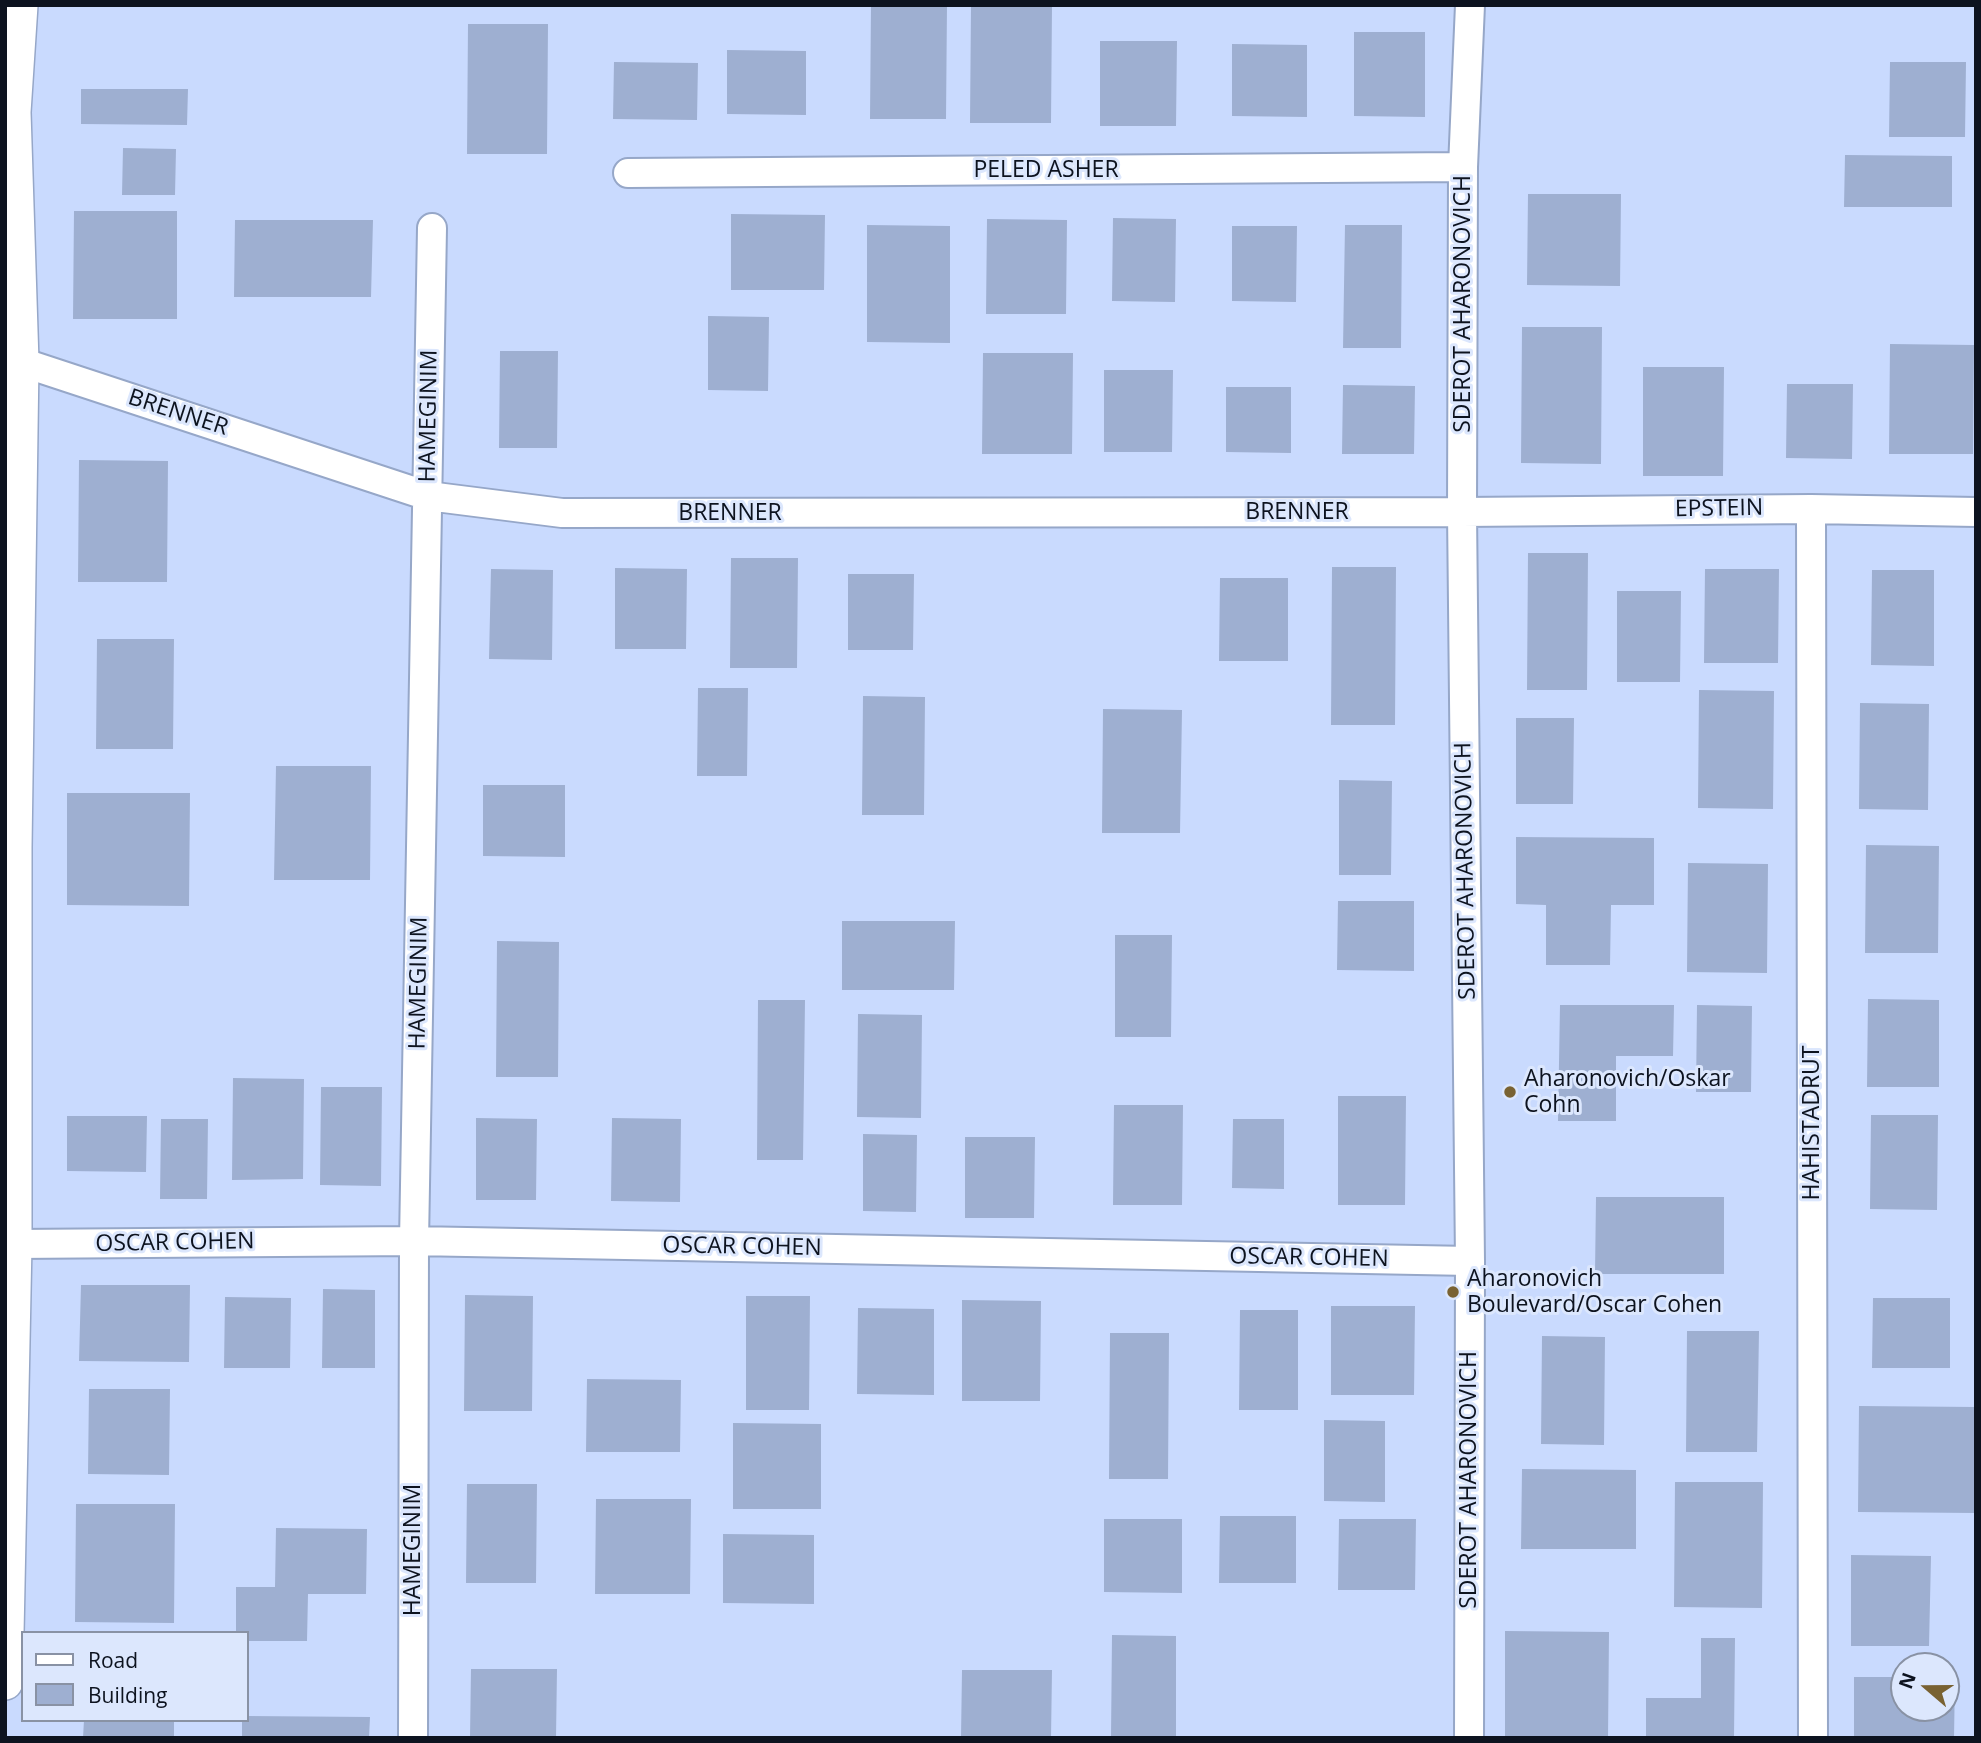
<!DOCTYPE html>
<style>
body{margin:0}
#map{position:relative;width:1981px;height:1743px;overflow:hidden;background:#c9dafe;font-family:"Open Sans",sans-serif}
canvas{display:block}
.frame{position:absolute;inset:0;border:7px solid #0d131f;pointer-events:none}
.legend{position:absolute;left:21px;top:1631px;width:228px;height:91px;box-sizing:border-box;background:#dce7fd;border:2px solid #8992a4;margin:0;padding:9px 12px;list-style:none;font-size:21px;color:#0d131f}
.legend li{display:flex;align-items:center;gap:14px;height:35px}
.legend b{width:35px;border:2px solid #8992a4}
.north{position:absolute;left:1890px;top:1652px;width:70px;height:70px;box-sizing:border-box;background:#dce7fd;border:2px solid #8992a4;border-radius:50%;rotate:290deg;font-size:19px;font-weight:700;line-height:28px;text-align:center;color:#0d131f}
.north::after{content:'';display:block;margin:auto;width:24px;height:32px;background:#796232;clip-path:polygon(50% 0,100% 100%,50% 72%,0 100%)}
</style>
<div id="map">
<canvas width="1981" height="1743"></canvas>
<div class="frame"></div>
<ul class="legend">
<li><b style="height:9px;background:#fff"></b>Road</li>
<li><b style="height:19px;background:#9eafd1"></b>Building</li>
</ul>
<div class="north">N</div>
</div>
<script>
const ctx = document.querySelector('canvas').getContext('2d');
ctx.lineJoin = 'round';
function fill(path, color) { ctx.fillStyle = color; ctx.fill(path, 'evenodd'); }
function strokePath(path, color, width, dash) { ctx.strokeStyle = color; ctx.lineWidth = width; ctx.lineCap = dash ? 'butt' : 'round'; ctx.setLineDash(dash || []); ctx.stroke(path); }
function write(font, color, halo, rows, align = 'center') {
  ctx.font = font + ' "Open Sans",sans-serif'; ctx.lineWidth = 6; ctx.setLineDash([]); ctx.textBaseline = 'middle'; ctx.strokeStyle = halo; ctx.fillStyle = color; for (const [text, x, y, turn = 0] of rows) {
    ctx.save(); ctx.translate(x, y); ctx.rotate((+turn || 0) * Math.PI / 180); ctx.textAlign = isNaN(turn) ? turn : align; if (halo) ctx.strokeText(text, 0, 0); ctx.fillText(text, 0, 0); ctx.restore();
  }
}
fill(new Path2D(`
 M871,5H947L946,119H870Z
 M971,5H1052L1051,123H970Z
 M468,24H548L547,154H467Z
 M1354,32H1425V117L1354,116Z
 M1100,41H1177L1176,126H1100Z
 M1232,44L1307,45V117L1232,116Z
 M727,50L806,51V115L727,114Z
 M614,62L698,63L697,120L613,119Z
 M1890,62H1966L1965,137H1889Z
 M81,89H188L187,125L81,124Z
 M123,148L176,149L175,195H122Z
 M1845,155L1952,156V207H1844Z
 M1528,194H1621L1620,286L1527,285Z
 M74,211H177V319H73Z
 M731,214L825,215L824,290H731Z
 M1113,218L1176,219L1175,302L1112,301Z
 M987,219L1067,220L1066,314H986Z
 M235,220H373L371,297H234Z
 M867,225L950,226V343L867,342Z
 M1345,225H1402L1401,348H1343Z
 M1232,226H1297L1296,302L1232,301Z
 M708,316L769,317L768,391L708,390Z
 M1522,327H1602L1601,464L1521,463Z
 M1890,344L1974,345L1973,454H1889Z
 M500,351H558L557,448H499Z
 M983,353H1073L1072,454H982Z
 M1643,367H1724L1723,476H1643Z
 M1104,370H1173L1172,452H1104Z
 M1787,384H1853L1852,459L1786,458Z
 M1343,385L1415,386L1414,454H1342Z
 M1226,387H1291V453L1226,452Z
 M79,460L168,461L167,582H78Z
 M1528,553H1588L1587,690H1527Z
 M731,558H798L797,668H730Z
 M1332,567H1396L1395,725H1331Z
 M615,568L687,569L686,649H615Z
 M491,569L553,570L552,660L489,659Z
 M1705,569H1779L1778,663H1704Z
 M1872,570H1934V666L1871,665Z
 M848,574H914L913,650H848Z
 M1220,578H1288V661H1219Z
 M1617,591H1681L1680,682H1617Z
 M97,639H174L173,749H96Z
 M698,688H748L747,776H697Z
 M1699,690L1774,691L1773,809L1698,808Z
 M863,696L925,697L924,815H862Z
 M1860,703L1929,704L1928,810L1859,809Z
 M1103,709L1182,710L1180,833H1102Z
 M1516,718H1574L1573,804H1516Z
 M276,766H371L370,880H274Z
 M1339,780L1392,781L1391,875H1339Z
 M483,785H565V857L483,856Z
 M67,793H190L189,906L67,905Z
 M1516,837L1654,838V905H1611L1610,965H1546V905L1516,904Z
 M1866,845L1939,846L1938,953H1865Z
 M1688,863L1768,864L1767,973L1687,972Z
 M1338,901H1414V971L1337,970Z
 M842,921H955L954,990H842Z
 M1115,935H1172L1171,1037H1115Z
 M497,941L559,942L558,1077H496Z
 M1868,999L1939,1000V1087H1867Z
 M758,1000H805L803,1160H757Z
 M1560,1005H1674L1673,1056H1616V1121H1558Z
 M1697,1005L1752,1006L1751,1092H1696Z
 M858,1014L922,1015L921,1118L857,1117Z
 M233,1078L304,1079L303,1179L232,1180Z
 M321,1087H382L381,1186L320,1185Z
 M1338,1096H1406L1405,1205H1338Z
 M1114,1105H1183L1182,1205H1113Z
 M1871,1115H1938L1937,1210L1870,1209Z
 M67,1116H147L146,1172L67,1171Z
 M476,1118L537,1119L536,1200H476Z
 M612,1118L681,1119L680,1202L611,1201Z
 M161,1119H208L207,1199H160Z
 M1233,1119H1284V1189L1232,1188Z
 M863,1134L917,1135L916,1212L863,1211Z
 M965,1137H1035L1034,1218H965Z
 M1596,1197H1724V1274H1595Z
 M81,1285H190L189,1362L79,1361Z
 M323,1289L375,1290V1368H322Z
 M465,1295L533,1296L532,1411H464Z
 M746,1296H810L809,1410H746Z
 M225,1297L291,1298L290,1368H224Z
 M1873,1298H1950V1368H1872Z
 M962,1300L1041,1301L1040,1401H962Z
 M1331,1306H1415L1414,1395H1331Z
 M858,1308L934,1309V1395L857,1394Z
 M1240,1310H1298V1410H1239Z
 M1687,1331H1759L1757,1452H1686Z
 M1110,1333H1169L1168,1479H1109Z
 M1542,1336L1605,1337L1604,1445L1541,1444Z
 M587,1379L681,1380L680,1452H586Z
 M89,1389H170L169,1475L88,1474Z
 M1859,1406L1976,1407L1975,1513L1858,1512Z
 M1324,1420L1385,1421V1502L1324,1501Z
 M733,1423L821,1424V1509H733Z
 M1522,1469L1636,1470V1549H1521Z
 M1675,1482H1763L1762,1608L1674,1607Z
 M467,1484H537L536,1583H466Z
 M596,1499H691L690,1594H595Z
 M76,1504H175L174,1623L75,1622Z
 M1220,1516H1296V1583H1219Z
 M1104,1519H1182V1593L1104,1592Z
 M1339,1519H1416L1415,1590H1338Z
 M276,1528L367,1529L366,1594H308L307,1641H247V1633H236V1587H275Z
 M723,1534L814,1535V1604L723,1603Z
 M1851,1555L1931,1556L1929,1646H1851Z
 M1505,1631L1609,1632L1608,1738H1505Z
 M1112,1635L1176,1636V1738H1111Z
 M1701,1638H1735L1734,1738H1646V1698H1701Z
 M471,1669H557L556,1738H470Z
 M962,1670H1052L1051,1738H961Z
 M1854,1677H1904V1708H1946V1677H1955L1954,1738H1854Z
 M247,1716L370,1717L369,1738H242V1720H247Z
 M84,1720H174V1738H83Z`), '#9eafd1');
const minor = new Path2D(`
 M628,173L1463,167
 M5,362H21L428,496L562,513L1462,512L1811,509L1976,512
 M1811,509L1813,1738
 M14,1244L414,1241L1470,1261
 M413,1738L414,1241L432,228
 M1469,1738L1470,1261L1462,512L1463,167L1470,5`);
const tertiary = new Path2D(`
 M5,1682L14,1244V847L21,362L13,112L20,5`);
strokePath(minor, '#96a7c8', 32);
strokePath(tertiary, '#96a7c8', 38);
strokePath(minor, '#fff', 28);
strokePath(tertiary, '#fff', 35);
for (const [x, y, r, color] of [
 [1510,1092,7,"#796232"],
 [1453,1292,7,"#796232"]
]) { const dot = new Path2D(); dot.arc(x, y, r, 0, 2 * Math.PI); ctx.fillStyle = color; ctx.fill(dot); strokePath(dot, '#dce7fd', 2.5); }
write('23px', '#0d131f', '#dce7fd', [
 ["PELED ASHER",1046,170],
 ["SDEROT AHARONOVICH",1463,304,-90],
 ["BRENNER",178,413,18],
 ["HAMEGINIM",429,416,-89],
 ["EPSTEIN",1719,509,-1],
 ["BRENNER",1297,512],
 ["BRENNER",730,513],
 ["SDEROT AHARONOVICH",1466,871,-91],
 ["HAMEGINIM",419,983,-89],
 ["HAHISTADRUT",1812,1123,-90],
 ["OSCAR COHEN",175,1243,-1],
 ["OSCAR COHEN",742,1247,1],
 ["OSCAR COHEN",1309,1258,1],
 ["SDEROT AHARONOVICH",1469,1480,-90],
 ["HAMEGINIM",413,1550,-90]
]);
write('23px', '#0d131f', '#dce7fd', [
 ["Aharonovich/Oskar",1524,1079],
 ["Cohn",1524,1105],
 ["Aharonovich",1467,1279],
 ["Boulevard/Oscar Cohen",1467,1305]
], 'left');
</script>
